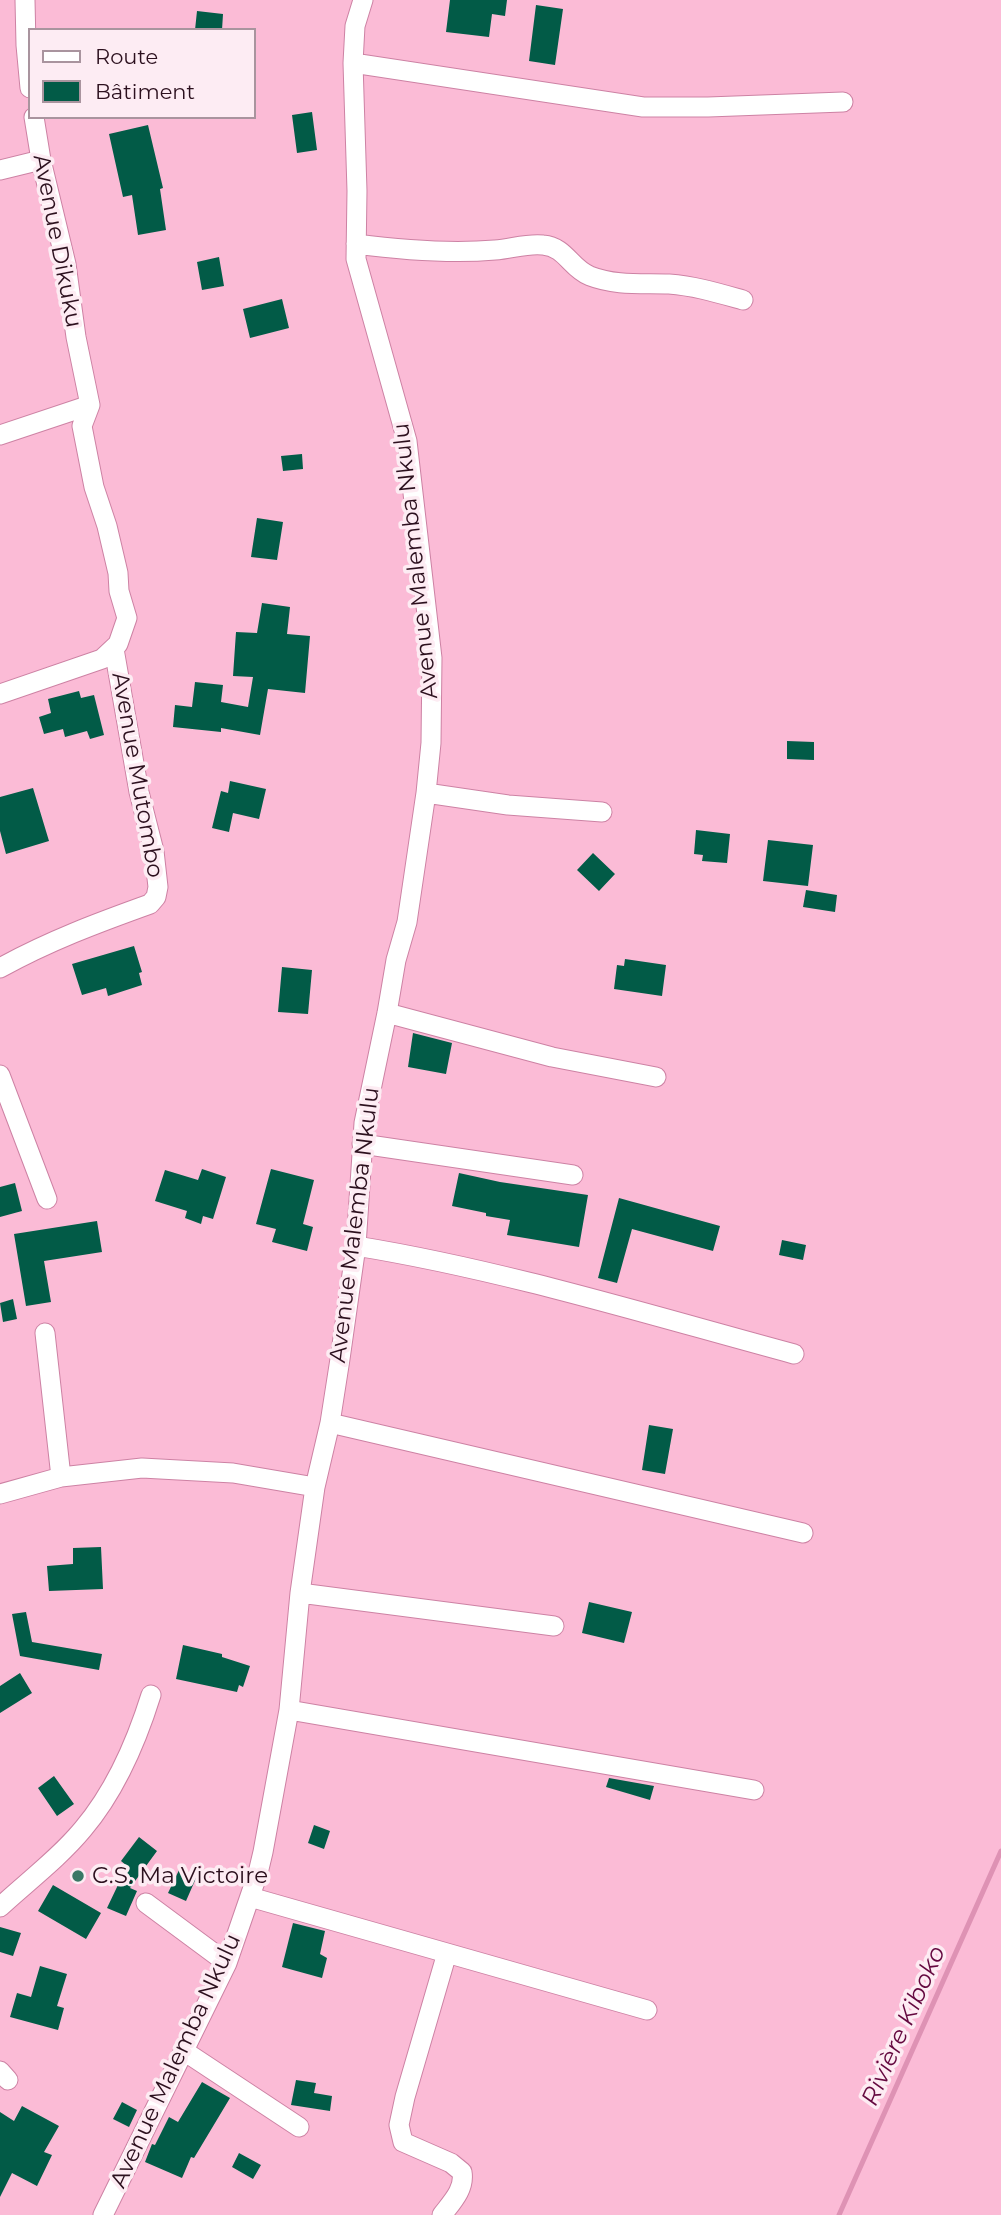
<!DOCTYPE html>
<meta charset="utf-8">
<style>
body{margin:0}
#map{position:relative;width:1001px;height:2215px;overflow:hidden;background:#fbbbd6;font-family:Montserrat,sans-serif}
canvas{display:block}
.legend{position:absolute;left:28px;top:28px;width:228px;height:91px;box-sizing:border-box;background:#fdecf3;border:2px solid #a9949e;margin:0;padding:9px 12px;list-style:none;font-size:21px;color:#2c101e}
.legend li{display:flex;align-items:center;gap:14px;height:35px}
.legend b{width:35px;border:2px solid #a9949e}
</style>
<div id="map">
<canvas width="1001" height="2215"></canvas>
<ul class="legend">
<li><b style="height:9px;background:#fff"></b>Route</li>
<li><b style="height:19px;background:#025b47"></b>Bâtiment</li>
</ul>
</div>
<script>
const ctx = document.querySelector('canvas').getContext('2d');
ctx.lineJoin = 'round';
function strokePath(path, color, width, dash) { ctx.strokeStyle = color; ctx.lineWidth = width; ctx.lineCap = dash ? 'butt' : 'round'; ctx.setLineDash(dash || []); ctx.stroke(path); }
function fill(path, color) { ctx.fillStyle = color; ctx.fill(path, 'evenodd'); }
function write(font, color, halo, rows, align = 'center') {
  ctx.font = font + ' Montserrat,sans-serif'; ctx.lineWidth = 7; ctx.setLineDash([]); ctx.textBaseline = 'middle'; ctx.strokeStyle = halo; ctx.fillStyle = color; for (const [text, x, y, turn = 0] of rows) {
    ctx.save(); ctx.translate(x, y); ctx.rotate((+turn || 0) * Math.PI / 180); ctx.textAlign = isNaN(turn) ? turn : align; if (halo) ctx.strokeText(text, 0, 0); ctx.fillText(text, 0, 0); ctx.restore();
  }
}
strokePath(new Path2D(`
 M839,2215L1001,1851`), '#de92b4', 5);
fill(new Path2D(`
 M450,0H507L505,16L492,14L489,37L446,32Z
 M536,5L563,9L555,65L529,61Z
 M197,11L223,14L222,30H195Z
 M312,112L317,150L297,153L292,115Z
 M148,125L163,188L160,189L166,230L138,235L132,195L123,197L109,134Z
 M219,257L224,286L202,290L197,262Z
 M282,299L289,328L250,338L243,309Z
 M302,454L303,469L283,471L281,456Z
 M257,518L283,522L277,560L251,557Z
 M262,603L290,607L287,634L310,636L305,693L268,689L260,735L221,728V732L173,727L175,705L192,707L195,682L223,685L221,702L248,707L253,677L233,676L236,632L257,633Z
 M79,691L81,698L94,695L104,735L90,739L87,731L65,737L63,729L44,734L39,717L51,713L48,699Z
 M787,741L814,742V760L787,759Z
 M230,781L266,789L259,819L233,813L229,832L212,828L221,791L228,793Z
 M33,788L49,841L6,854L0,831V797Z
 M696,830L730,834L727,863L702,861L703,855L694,854Z
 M768,840L813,845L808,886L763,881Z
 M593,853L615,874L599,891L577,870Z
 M806,890L837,895L835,912L803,907Z
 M134,946L142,972L139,973L142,985L108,996L106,988L82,995L72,964Z
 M625,959L666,965L662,996L614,989L617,965L624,966Z
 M282,967L312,970L308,1014L278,1012Z
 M413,1033L452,1043L446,1074L408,1067Z
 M202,1169L226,1177L213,1219L203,1216L201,1224L185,1218L187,1211L155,1201L165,1170L198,1180Z
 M271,1169L314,1180L303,1224L313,1227L307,1251L272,1242L276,1229L256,1224Z
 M459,1173L500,1182L588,1195L579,1247L507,1235L510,1220L486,1216V1213L452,1206Z
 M15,1183L22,1211L0,1217V1187Z
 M619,1198L720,1226L713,1251L632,1229L617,1283L598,1278Z
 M97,1221L102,1252L44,1261L51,1302L26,1306L14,1234Z
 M782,1240L806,1245L803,1260L779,1255Z
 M13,1299L17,1319L3,1322L0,1303Z
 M649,1425L673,1429L665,1474L642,1470Z
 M101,1547L103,1589L49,1591L47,1566L73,1564V1548Z
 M589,1602L632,1612L624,1643L582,1633Z
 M26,1612L32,1642L102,1654L99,1670L20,1656L12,1614Z
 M183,1645L222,1654V1657L250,1666L243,1687L239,1685L237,1692L176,1679Z
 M20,1673L32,1693L0,1713V1686Z
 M54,1776L74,1804L57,1816L38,1788Z
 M609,1778L654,1786L650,1800L606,1787Z
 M314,1825L330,1831L324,1849L308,1843Z
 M139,1837L157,1851L130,1888L137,1891L126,1916L107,1908L127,1866L121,1861Z
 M180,1868L197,1876L186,1901L168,1893Z
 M53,1885L101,1913L86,1939L38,1911Z
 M293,1923L325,1931L320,1954L327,1958L322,1978L282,1967Z
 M0,1927L21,1933L13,1956L0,1952Z
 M40,1966L67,1974L57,2006L64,2008L58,2030L10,2017L17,1993L31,1997Z
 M296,2080L316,2083L314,2093L332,2096L330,2111L291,2105Z
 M202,2082L230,2098L194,2158L191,2157L182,2178L145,2162L152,2144L155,2145L169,2117L178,2122Z
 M122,2102L137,2110L129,2127L113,2119Z
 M22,2106L59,2126L44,2152L52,2155L37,2186L12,2173L0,2197V2112L14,2121Z
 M239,2153L261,2165L253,2179L232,2167Z`), '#025b47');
const minor = new Path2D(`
 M25,0L26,45L30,88
 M353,63L643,107H708L843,102
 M34,117L41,160L66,264L76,337L90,405
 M0,170L41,160
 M356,244C402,250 448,254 495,250C511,249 527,243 543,245C566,247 570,268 590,276C616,286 642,283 669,284C695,286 718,293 743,300
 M0,435L90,405
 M0,694L102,659L118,644L127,618L119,591L118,573L107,526L94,487L82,426L90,405
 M426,793L508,805L602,812
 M0,968C49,941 97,923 150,904L156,897L158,887L154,851L139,792L114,649
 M387,1013L552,1057L656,1077
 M0,1075L47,1199
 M362,1144L573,1175
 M356,1246C504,1270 649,1315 794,1354
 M45,1333L61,1477
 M330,1423L803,1533
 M0,1494L61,1477L142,1468L233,1473L315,1487
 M300,1593L554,1626
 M289,1710L754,1790
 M250,1897L647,2010
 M146,1903L227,1963
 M0,1907C27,1882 59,1858 83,1829C116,1790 136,1743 151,1695
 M184,2051L299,2127
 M0,2071L8,2080
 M103,2215L227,1963L258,1873L263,1852L289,1710L300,1593L315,1487L330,1423L340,1359L356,1246L364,1123L387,1013L396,960L407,922L426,793L431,743L432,658L407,441L356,259L357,191L353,63L355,26L363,0
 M442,2215C452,2202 465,2189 462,2172L451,2163L403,2142L399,2125L405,2097L447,1953`);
strokePath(minor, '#cd82a4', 21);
strokePath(minor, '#fff', 19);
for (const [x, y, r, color] of [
 [78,1876,7,"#397865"]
]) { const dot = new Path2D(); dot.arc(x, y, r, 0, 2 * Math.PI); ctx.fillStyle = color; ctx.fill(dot); strokePath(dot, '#fdecf3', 2.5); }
write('23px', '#2c101e', '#fdecf3', [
 ["Avenue Dikuku",57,241,79],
 ["Avenue Malemba Nkulu",416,561,-96],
 ["Avenue Mutombo",137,775,80],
 ["Avenue Malemba Nkulu",355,1225,-83],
 ["Avenue Malemba Nkulu",176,2061,-65]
]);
write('23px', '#2c101e', '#fdecf3', [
 ["C.S. Ma Victoire",92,1876]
], 'left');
write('italic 24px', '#64083f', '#fdecf3', [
 ["Rivière Kiboko",904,2026,-66]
]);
</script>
